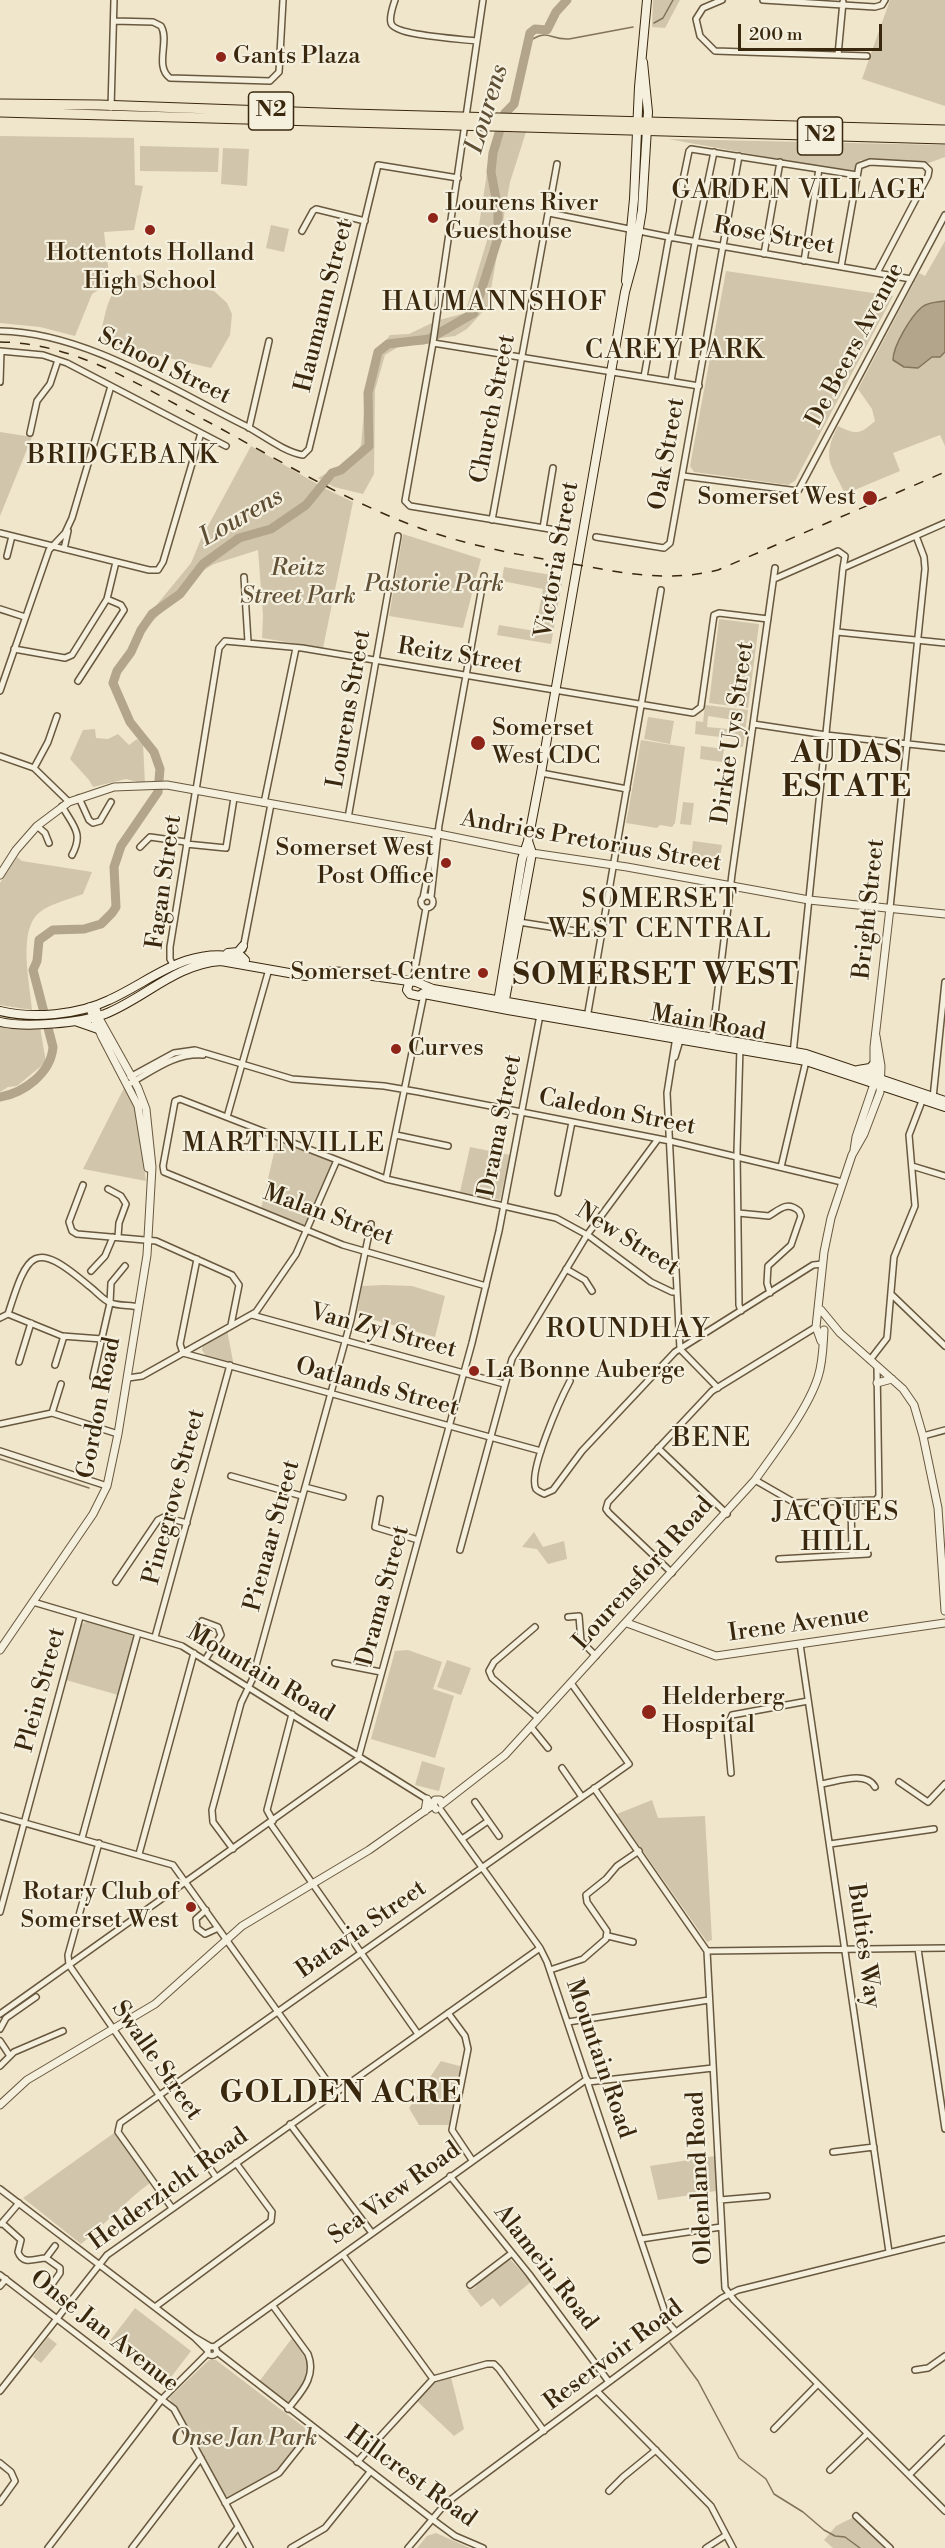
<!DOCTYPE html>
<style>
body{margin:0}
#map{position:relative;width:945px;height:2548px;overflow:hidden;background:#f0e6cc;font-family:"Libre Bodoni",serif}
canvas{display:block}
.scale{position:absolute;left:738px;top:24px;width:144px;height:27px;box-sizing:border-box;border:3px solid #3a280e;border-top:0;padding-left:8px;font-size:18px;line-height:21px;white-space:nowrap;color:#3a280e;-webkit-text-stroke:4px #f5efde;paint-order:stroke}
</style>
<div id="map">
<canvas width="945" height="2548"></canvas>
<div class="scale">200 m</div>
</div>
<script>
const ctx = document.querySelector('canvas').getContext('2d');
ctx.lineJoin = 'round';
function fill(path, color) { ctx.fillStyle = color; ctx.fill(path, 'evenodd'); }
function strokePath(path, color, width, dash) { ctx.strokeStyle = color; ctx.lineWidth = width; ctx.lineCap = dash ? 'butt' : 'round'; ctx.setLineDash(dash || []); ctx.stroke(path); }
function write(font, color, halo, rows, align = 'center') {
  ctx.font = font + ' "Libre Bodoni",serif'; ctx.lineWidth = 4.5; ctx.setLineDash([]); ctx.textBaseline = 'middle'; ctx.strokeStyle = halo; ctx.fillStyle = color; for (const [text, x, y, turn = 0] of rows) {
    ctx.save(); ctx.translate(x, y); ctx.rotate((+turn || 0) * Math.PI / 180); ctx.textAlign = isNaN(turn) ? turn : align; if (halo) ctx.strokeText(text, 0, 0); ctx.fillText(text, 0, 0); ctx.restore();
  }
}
fill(new Path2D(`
 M653,0H680L665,28L652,27Z
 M890,0H945V106L862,79Z
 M496,131L526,132L510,182L488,306L467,329L455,336L440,338L423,345H401L385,355L375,390L374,474L363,494L334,487L318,478C334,469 352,461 361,445L366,389L375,355L390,335L409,334L436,321L465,313L489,234L479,225L491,147H493Z
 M0,136L134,138L135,185L143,186L134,230L104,232L110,283L92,294L75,336L40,327L0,323Z
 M668,139L945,145V157L926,164L860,160L855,173Z
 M140,146L219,148L218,172L140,171Z
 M223,148L249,149L247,186L221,184Z
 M271,225L289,229L284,252L266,248Z
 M945,241V446L940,435L893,453L900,471L845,494C831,463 821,459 838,426C857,435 859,435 875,421L872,409L858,389L919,273L925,276Z
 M726,271L893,296L795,481L788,485L694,472L690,466Z
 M143,274L214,291L227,303L232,314L230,335L211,368L106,343L101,332C108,303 109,282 143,274Z
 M0,432L32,437L0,516Z
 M251,446L326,489L353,502L323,648L262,638L263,615L258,550L214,564L204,570L147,627L143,635L136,630L191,563L201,539Z
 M403,534L481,559L463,628L389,616Z
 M504,567L563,577L551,644L497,635L499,625L535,631L543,589L502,581Z
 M719,619L759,624L748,708L709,703Z
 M705,705L748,710L743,747L735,746L736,739L695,734L696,721L703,722ZM708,716L740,721L739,730L707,727Z
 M648,717L674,721L670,744L644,739Z
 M95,729L96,738L108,739L118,734L129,745L137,739L143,744L145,784L126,779L93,787L89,780L70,759L83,730Z
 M641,740L685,747L675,823L672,827L660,825L657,828L626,823Z
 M701,746L724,749L722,762L700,759Z
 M683,802L694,803L691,825L680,824Z
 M693,841L722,845L718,870L690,866Z
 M17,857L22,861L92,872L83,894C70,899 52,903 40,912C17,929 30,984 32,1010L0,1005V883Z
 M0,1025L19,1029L40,1027L46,1062L17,1086L8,1087L0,1092Z
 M125,1086L137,1113L146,1181L83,1169Z
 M277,1140L332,1161L323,1190L304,1225L261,1209Z
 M470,1147L510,1155L500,1200L460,1192Z
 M384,1285L412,1286L445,1296L435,1337L357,1315L362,1286Z
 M227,1330L233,1361L232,1363L206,1356L202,1350L203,1344Z
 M534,1532L543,1547L564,1541L567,1559L548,1564L537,1549L522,1547Z
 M87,1621L130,1633L133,1637L118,1695L66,1680L81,1625Z
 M408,1650L442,1662L433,1689L454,1696L435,1758L371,1739L395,1651Z
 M447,1660L471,1668L461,1695L437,1687Z
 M422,1761L445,1768L439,1791L415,1785Z
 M652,1800L658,1818L705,1816L712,1940L707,1942L617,1814Z
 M441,2061L463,2067L449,2125H419L409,2108Z
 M114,2133L150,2183C125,2201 105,2225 81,2244L23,2198Z
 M715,2156L716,2191L658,2200L650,2166Z
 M510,2259L531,2282L500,2307L493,2298L481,2307L467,2290L474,2289L479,2282Z
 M135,2308L191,2351L165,2385L109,2342Z
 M48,2337L57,2344L41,2363L33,2357Z
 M293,2337C306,2355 315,2369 300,2389C296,2394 293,2399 287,2403L258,2383Z
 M209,2360H216L305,2428V2436L278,2471L230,2498L224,2495L185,2423L169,2398Z
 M451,2377L464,2429L454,2436L417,2401L435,2382Z
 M856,2516L890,2548H833L824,2540L836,2526Z
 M436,2533L470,2548H417L427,2536Z`), '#d1c6ac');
const water = new Path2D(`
 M945,301V352L940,357H932L918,368L904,367L893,360C893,346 911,316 922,307C928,302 938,302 945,301Z`);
fill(water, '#b2a58b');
strokePath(water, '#827359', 1.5);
strokePath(new Path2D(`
 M654,23L663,18L673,0
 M526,43C550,27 547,40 569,39L633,27
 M0,1459L89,1488
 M670,2343L698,2381L739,2458L766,2479L774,2494L803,2512L824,2530L835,2536L845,2537L860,2548`), '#827359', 1.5);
strokePath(new Path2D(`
 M0,1097C24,1093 51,1073 53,1047L33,970L37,961L39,940L53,930L84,929L101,924L112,913L116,907L114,867L121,846L158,792L160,769L154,752L130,722L113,683L117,671L131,652L141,630L152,614L180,594L203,564L239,538L271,529L306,505L332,473L341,470L369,446L368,393L378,352L388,344L429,339L474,313L498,238V209L491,172L493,153L505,113L514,104L530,33L535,29L547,30L556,12L567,0`), '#b2a58b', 9);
const minor = new Path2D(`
 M395,0C393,6 389,17 391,23C394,36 463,39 477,41
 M483,0L433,343L405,501L410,506L556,530
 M722,0L703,8L696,19L700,36L715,51L867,56
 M763,0L875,7L882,5L885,0
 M114,21L153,22L161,26C170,41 154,66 170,78L270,81L279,72L283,0
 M838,55L843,2
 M111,108L114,0
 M549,213L669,237L911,279
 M302,231L313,211L316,209L365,221
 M671,238L689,151L691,149L857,175
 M764,254L780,162
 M804,261L819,169
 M841,267L859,166L870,162L924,165L929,170L928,176L877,273
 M0,331C84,332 171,389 246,426C263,435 284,452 303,455L309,449L378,165L458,178
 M433,343L699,386
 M0,351L43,355L67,363L226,446
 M644,377L669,237
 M671,381L694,248L714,152
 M0,382L1,351
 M249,428L269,341
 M30,433L37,401L50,384L58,360
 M683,476L798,491L945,215
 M492,520L557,164
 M543,528L553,468
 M0,533L149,570H158L163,562L201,433
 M596,537L664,548L670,543L739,156
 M64,549L68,531
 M7,556L12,536
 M244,577L248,642
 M774,579L838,551L845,556L843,568L945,523
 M0,609L25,617
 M837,632L945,643
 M14,649L65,658L72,655L107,599L116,562
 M78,681L124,610L121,605L107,599
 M0,691L49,550L65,533L72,518L111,386
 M753,724L826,735L945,748
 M0,756L34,768L69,802
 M34,768L48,742L57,716
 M541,773L627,789
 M196,790L219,648L225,641L302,648L693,713L701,707L714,615L719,613L768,619
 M79,798L89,820L93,823L100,821L111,802
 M264,803L296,648
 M62,806C73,826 84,833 72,855
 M348,818L398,536
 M37,826L45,833L49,843
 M186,844L226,848L234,798
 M140,847L150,837L186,842
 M421 902a6 6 0 1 1 12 0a6 6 0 1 1-12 0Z
 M431,897L439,825L484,576
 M423,898L436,832
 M890,908L925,569L924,557L916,536
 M519,922L601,935
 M243,949L271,804
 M174,967L170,959V947L195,794
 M416,982L414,975L426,908
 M587,1018L661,590
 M676,1037L667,1093L680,1349L718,1388
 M712,1039L732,874L775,568
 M740,1047L737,1152L739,1305L741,1311
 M793,1054L843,568
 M675,1057L681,1037
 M130,1077L174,1053L195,1050L292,1079L384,1086L419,1092L670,1141L842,1182
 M129,1084C153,1071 174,1053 203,1055
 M933,1098L945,982
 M227,1117L269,969
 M396,1135L448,1146
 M244,1147H250L258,1130
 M912,1166L945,1176
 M781,1167L806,1061
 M386,1179L424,994
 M83,1185L69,1222L72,1231L77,1234L156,1241L232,1275L239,1285L231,1325
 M108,1189L121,1196L126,1204L119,1223L118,1237
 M558,1193L572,1122
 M738,1213L769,1216C780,1209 787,1201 799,1211L801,1216L791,1245L768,1266L767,1283L770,1293
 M197,1259L180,1344L183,1353L541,1451
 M566,1269L585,1280L592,1291
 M91,1271L105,1256L113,1237
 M486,1286L343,1245L164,1172L163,1166L175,1101L180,1099L386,1179L556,1218L589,1236L651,1282L672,1292H677
 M891,1294L945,1346
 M8,1314L62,1336L102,1339
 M252,1315L504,1384
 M0,1318L8,1314C28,1251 34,1239 89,1286C96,1291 104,1301 111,1303C119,1306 130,1305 139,1307
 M870,1360L887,1338L894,1257L915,1206L909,1135L922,1101
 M19,1362L31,1323
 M55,1365L64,1336
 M93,1377L110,1303L111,1283L125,1266
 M128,1378L142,1376L256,1312L296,1254L337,1160
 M570,1381C561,1398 527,1473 536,1489C539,1492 541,1492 544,1494L553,1490L582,1451L675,1352L813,1265L823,1264
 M52,1413L61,1384
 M0,1424L52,1413L118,1434
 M923,1436L945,1430
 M658,1448L727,1514
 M0,1451L107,1486
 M231,1476L302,1496
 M755,1480L795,1503L876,1500L879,1496L877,1366
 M305,1487L343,1497
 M380,1499L375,1527L418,1540
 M851,1502L852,1555
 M460,1550L512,1359L587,1235L658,1139
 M779,1559L868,1554
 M672,1573L609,1513L606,1509L608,1502L712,1391L816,1327
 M116,1582L158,1520L164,1517L187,1523
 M33,1602L182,1646L430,1801
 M568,1617L579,1616L581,1641L596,1656
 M202,1621L218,1627L221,1635L205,1660
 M535,1627L494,1662L489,1671L492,1678L538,1718
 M155,1637L230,1365
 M800,1644L889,2252
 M335,1663L381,1672
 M531,1727L548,1748
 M562,1768L582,1797
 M731,1773L727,1729L732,1715L808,1701
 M899,1782L928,1802L945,1784
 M821,1784C836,1782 866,1770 875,1787
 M594,1788L707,1951L725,2288L734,2300L945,2511
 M475,1802L499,1836
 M440,1809L540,1948L547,1962L669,2324L676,2332
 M0,1816L173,1865L335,2092
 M273,1821L267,1810L292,1714
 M270,1823L418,2034
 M82,1838L138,1633
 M462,1839L488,1821
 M99,1843L68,1955L69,1965L216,2177
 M830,1844L934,1829
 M233,1849L213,1822L212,1810L241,1703L252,1680L351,1320L371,1224
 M139,1854L194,1653
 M206,1910L196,1919L197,1928L205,1934L218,1928
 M0,1912L80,1617
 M608,1936L633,1942
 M918,1949L945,2129
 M707,1951L945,1948
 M550,1970L583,1959L606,1939L607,1931L587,1902L586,1895L606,1879L617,1866L639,1851
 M448,2013L465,2036L468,2049L452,2130L472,2160
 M0,2014L358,1759L472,1343L499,1231L540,1015
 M568,2022L709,2000
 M0,2029L6,2018L36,1997
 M0,2041L10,2056
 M0,2066L14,2052L63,2031
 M588,2082L713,2068
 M290,2124L372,2233
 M833,2152L874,2147
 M450,2176L529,2274L609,2382
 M0,2189L194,2337L211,2347
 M720,2200L767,2196
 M172,2208L118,2132L120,2123L629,1764L571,1683
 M2,2223L21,2240L18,2252C23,2266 36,2258 46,2258L60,2268V2273L48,2290
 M1,2224L19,2203
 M641,2239L721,2227
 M343,2255L433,2379
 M46,2258L55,2246
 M0,2275L174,2409L250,2548
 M470,2285L512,2253
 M0,2286L6,2279
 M273,2306L308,2354C317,2377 301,2392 288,2409
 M155,2307L271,2221L272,2212L236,2163
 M195,2338L208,2351
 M207.5 2351a4.5 4.5 0 1 1 9 0a4.5 4.5 0 1 1-9 0Z
 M214,2347L587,2079
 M217,2352L436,2522L455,2536L483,2548
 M915,2370L928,2368L945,2356
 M0,2391L107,2255L540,1948
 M597,2391L711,2506L733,2548
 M774,2429L818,2384
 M357,2462L433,2379L487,2364H494L499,2369L544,2431
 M0,2463L11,2472L15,2481L0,2502
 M830,2470L867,2434
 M909,2475L945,2439
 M609,2491L623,2477L656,2450
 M225,2503L279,2473L314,2429
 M856,2516L890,2548
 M48,2548L162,2399L208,2353
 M132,2548L201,2458
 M222,2548L238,2527
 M291,2548L325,2528L370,2472
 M408,2548L446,2503L722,2298L738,2290L945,2239
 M706,2548L726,2535`);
const tertiary = new Path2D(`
 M0,875L16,850L37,826L69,802L114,787L167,785L429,832L532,853L627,867L809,900L945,914
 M89,1007L102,1037L138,1106L148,1168
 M854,1150L856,1137L874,1084V1047L890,908
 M821,1310L840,1333L903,1389L914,1405L923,1436L938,1508L945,1611
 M821,1341L816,1327L824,1252L831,1218L852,1155L864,1134L880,1092L881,1066L876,1036
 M877,1383L892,1379
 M627,1623L716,1656L945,1623
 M0,1650L93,1514L107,1486L118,1434L147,1255L152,1167L146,1109L138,1088L100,1020L95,1006
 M442,1804L505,1755L755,1480C775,1452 808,1409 818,1377C823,1362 823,1346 824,1330
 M436,1809L433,1805L435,1800H440L442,1804
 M425,1811L427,1799
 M0,2105L27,2080L155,2004L242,1926L369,1850L433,1805`);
const secondary = new Path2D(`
 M626,281L634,199L639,87L647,0
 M228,953L238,952L243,946
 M236,960L241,956L245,960
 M409,983L407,990L410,994L419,996L425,992
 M424,994L508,1010L806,1061L945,1107
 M504,1005L532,853L528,841
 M497,1008L522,859L528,841L541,773L625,292L634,259L642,210L648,112L643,62
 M0,1011C33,1019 78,1015 109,1000C153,980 185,947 237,957
 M75,1021L98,1029
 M0,1022C26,1028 80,1023 105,1014C145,998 176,964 221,961L306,976L328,971L344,972L416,982L433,989L806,1054L945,1101
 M858,1070L870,1068L875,1063`);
const trunk = new Path2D(`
 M0,104L99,105L350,114L945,130
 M0,112L945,139`);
strokePath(minor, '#68583e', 8);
strokePath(tertiary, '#68583e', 9);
strokePath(secondary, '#3a280e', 10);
strokePath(trunk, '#3a280e', 11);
strokePath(minor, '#f5efde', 5);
strokePath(tertiary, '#f5efde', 7);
strokePath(secondary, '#f5efde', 8);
strokePath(trunk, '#f0e6cc', 9);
strokePath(new Path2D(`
 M0,342C75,343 137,384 201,418C278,459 354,507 437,534C484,549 531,557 579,565C627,574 670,582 718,570L945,472`), '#3a280e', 1.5, [10, 10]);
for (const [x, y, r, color] of [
 [221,57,6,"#8f2418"],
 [433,218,6,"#8f2418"],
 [150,230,6,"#8f2418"],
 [870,498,8,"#8f2418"],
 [478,743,8,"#8f2418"],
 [446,863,6,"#8f2418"],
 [483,973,6,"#8f2418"],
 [396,1049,6,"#8f2418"],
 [474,1371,6,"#8f2418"],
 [649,1712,8,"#8f2418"],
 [191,1907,6,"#8f2418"]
]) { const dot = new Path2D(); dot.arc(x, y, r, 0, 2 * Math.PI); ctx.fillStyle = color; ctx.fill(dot); strokePath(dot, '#f5efde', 2); }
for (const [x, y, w] of [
 [271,111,45],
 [820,136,45]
]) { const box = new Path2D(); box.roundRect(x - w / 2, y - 19, w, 38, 4.5); ctx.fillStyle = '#f5efde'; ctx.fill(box); strokePath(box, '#3a280e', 1.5); }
write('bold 22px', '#3a280e', null, [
 ["N2",271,111],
 ["N2",820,136]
]);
write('24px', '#3a280e', '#f5efde', [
 ["Gants Plaza",233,57],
 ["Lourens River",445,204],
 ["Guesthouse",445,232],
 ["Hottentots Holland",150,254,"center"],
 ["High School",150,282,"center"],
 ["Somerset West",856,498,"right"],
 ["Somerset",492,729],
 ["West CDC",492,757],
 ["Somerset West",434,849,"right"],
 ["Post Office",434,877,"right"],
 ["Somerset Centre",471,973,"right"],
 ["Curves",408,1049],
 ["La Bonne Auberge",486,1371],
 ["Helderberg",662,1698],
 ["Hospital",662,1726],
 ["Rotary Club of",179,1893,"right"],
 ["Somerset West",179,1921,"right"]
], 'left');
write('24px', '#3a280e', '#f5efde', [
 ["Rose Street",774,237,10],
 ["Haumann Street",325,306,-76],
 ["De Beers Avenue",856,345,-62],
 ["School Street",164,367,26],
 ["Church Street",494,409,-79],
 ["Oak Street",668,454,-80],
 ["Victoria Street",558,560,-80],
 ["Reitz Street",460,657,9],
 ["Lourens Street",350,709,-80],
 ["Dirkie Uys Street",734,733,-82],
 ["Andries Pretorius Street",591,842,10],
 ["Fagan Street",165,882,-82],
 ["Bright Street",870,909,-84],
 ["Main Road",708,1024,10],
 ["Caledon Street",617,1113,11],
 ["Drama Street",501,1126,-79],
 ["Malan Street",328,1216,20],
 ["New Street",627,1240,32],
 ["Van Zyl Street",383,1332,15],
 ["Oatlands Street",377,1388,15],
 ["Gordon Road",100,1408,-79],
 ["Pinegrove Street",175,1497,-75],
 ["Pienaar Street",273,1536,-75],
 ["Lourensford Road",644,1574,-48],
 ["Drama Street",384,1596,-75],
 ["Irene Avenue",799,1625,-8],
 ["Mountain Road",260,1674,31],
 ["Plein Street",42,1690,-75],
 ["Batavia Street",362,1930,-35],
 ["Bulties Way",863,1946,82],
 ["Mountain Road",599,2059,71],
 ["Swalle Street",156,2061,55],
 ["Oldenland Road",701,2178,-93],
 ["Helderzicht Road",169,2190,-36],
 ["Sea View Road",395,2194,-36],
 ["Alamein Road",545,2268,52],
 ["Onse Jan Avenue",104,2332,38],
 ["Reservoir Road",614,2356,-37],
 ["Hillcrest Road",410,2477,36]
]);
write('italic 24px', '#605036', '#f5efde', [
 ["Reitz",298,569],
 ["Street Park",298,597],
 ["Pastorie Park",434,585],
 ["Onse Jan Park",244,2439]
]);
write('italic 26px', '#5e4e34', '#f5efde', [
 ["Lourens",488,109,-73],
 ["Lourens",242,518,-30]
]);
ctx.letterSpacing = '1.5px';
write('26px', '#3a280e', '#f5efde', [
 ["GARDEN VILLAGE",799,192],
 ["HAUMANNSHOF",495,304],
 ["CAREY PARK",675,352],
 ["BRIDGEBANK",123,457],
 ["SOMERSET",660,901],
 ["WEST CENTRAL",660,931],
 ["MARTINVILLE",284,1145],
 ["ROUNDHAY",628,1331],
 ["BENE",712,1440],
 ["JACQUES",836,1514],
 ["HILL",836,1544]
]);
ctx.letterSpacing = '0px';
ctx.letterSpacing = '1.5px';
write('bold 30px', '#3a280e', '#f5efde', [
 ["AUDAS",847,755],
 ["ESTATE",847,789],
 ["SOMERSET WEST",656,977],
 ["GOLDEN ACRE",341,2095]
]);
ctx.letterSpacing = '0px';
</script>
